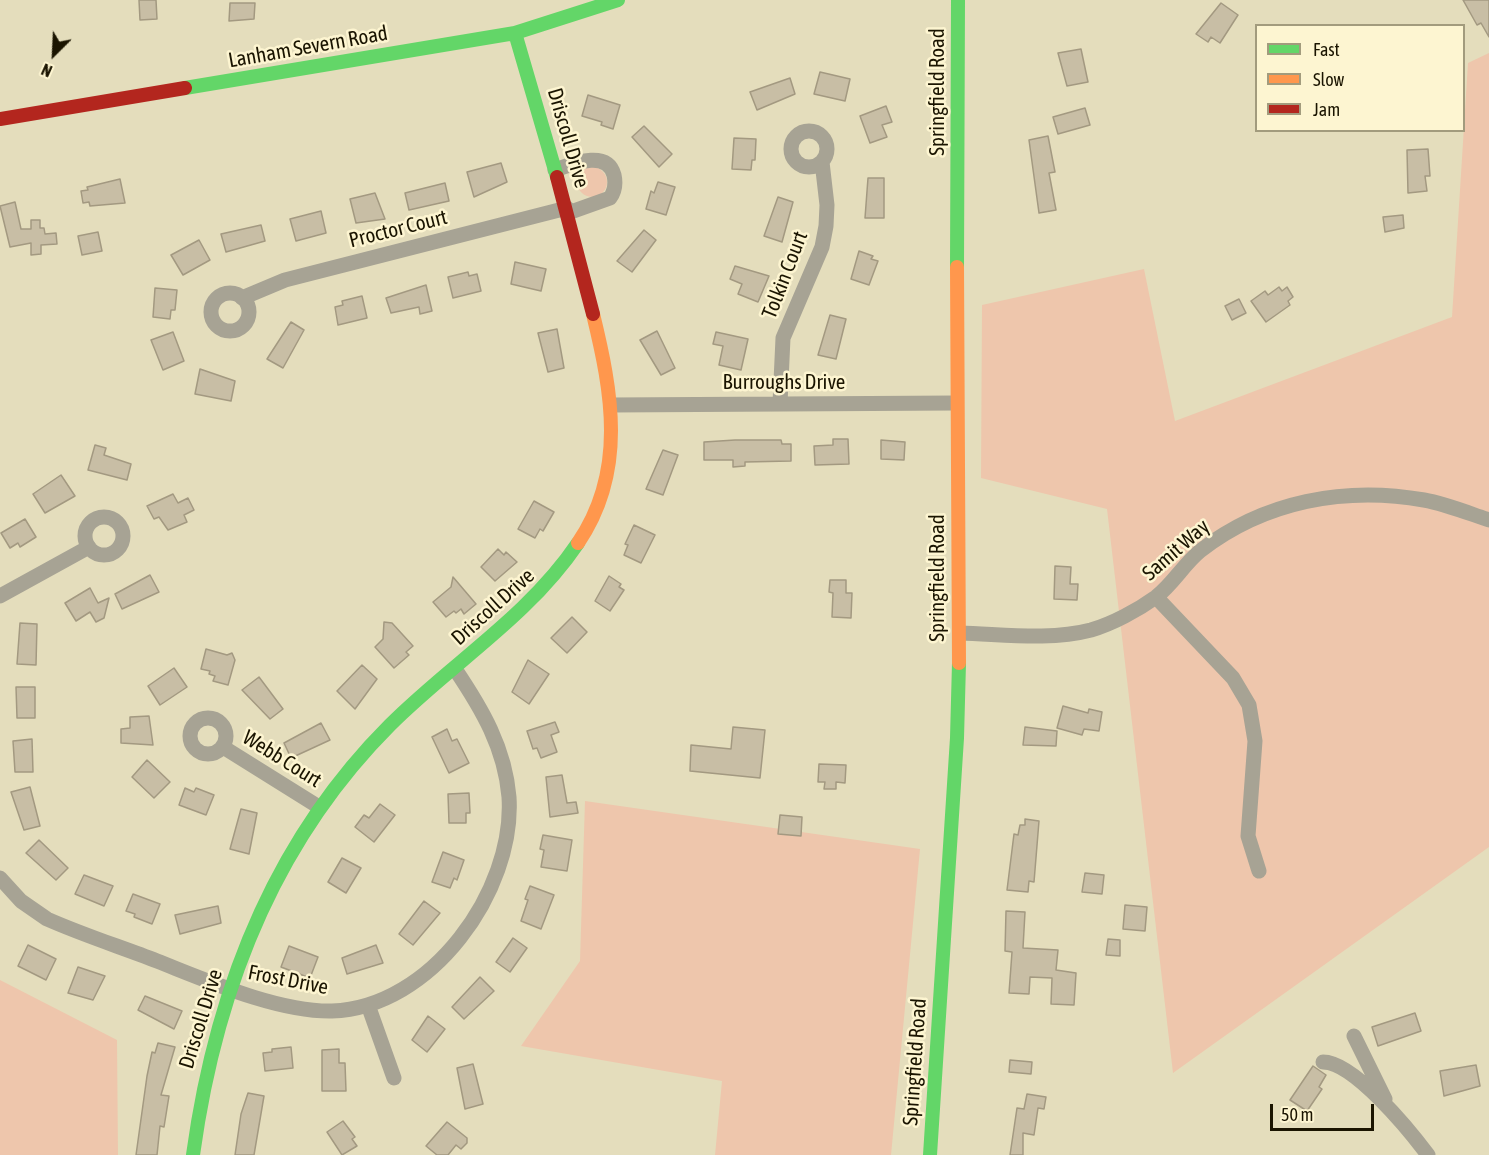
<!DOCTYPE html>
<style>
body{margin:0}
#map{position:relative;width:1489px;height:1155px;overflow:hidden;background:#e4ddbc;font-family:"Asap Condensed",sans-serif}
canvas{display:block}
.legend{position:absolute;left:1255px;top:24px;width:210px;height:108px;box-sizing:border-box;background:#fdf5d1;border:2px solid #a29b7d;margin:0;padding:8px 10px;list-style:none;font-size:18px;color:#1a1400}
.legend li{display:flex;align-items:center;gap:12px;height:30px}
.legend b{width:30px;border:2px solid #a29b7d}
.north{position:absolute;left:24px;top:24px;width:60px;height:60px;-webkit-text-stroke:4px #fdf5d1;paint-order:stroke;rotate:204deg;font-size:16px;font-weight:700;line-height:24px;text-align:center;color:#1a1400}
.north::after{content:'';display:block;margin:auto;width:21px;height:27px;background:#1a1400;clip-path:polygon(50% 0,100% 100%,50% 72%,0 100%)}
.scale{position:absolute;left:1270px;top:1104px;width:104px;height:27px;box-sizing:border-box;border:3px solid #1a1400;border-top:0;padding-left:8px;font-size:18px;line-height:21px;white-space:nowrap;color:#1a1400;-webkit-text-stroke:4px #fdf5d1;paint-order:stroke}
</style>
<div id="map">
<canvas width="1489" height="1155"></canvas>
<ul class="legend">
<li><b style="height:8px;background:#63d668"></b>Fast</li>
<li><b style="height:8px;background:#ff974d"></b>Slow</li>
<li><b style="height:8px;background:#b3261e"></b>Jam</li>
</ul>
<div class="north">N</div>
<div class="scale">50 m</div>
</div>
<script>
const ctx = document.querySelector('canvas').getContext('2d');
ctx.lineJoin = 'round';
function fill(path, color) { ctx.fillStyle = color; ctx.fill(path, 'evenodd'); }
function strokePath(path, color, width, dash) { ctx.strokeStyle = color; ctx.lineWidth = width; ctx.lineCap = dash ? 'butt' : 'round'; ctx.setLineDash(dash || []); ctx.stroke(path); }
function write(font, color, halo, rows, align = 'center') {
  ctx.font = font + ' "Asap Condensed",sans-serif'; ctx.lineWidth = 5; ctx.setLineDash([]); ctx.textBaseline = 'middle'; ctx.strokeStyle = halo; ctx.fillStyle = color; for (const [text, x, y, turn = 0] of rows) {
    ctx.save(); ctx.translate(x, y); ctx.rotate((+turn || 0) * Math.PI / 180); ctx.textAlign = isNaN(turn) ? turn : align; if (halo) ctx.strokeText(text, 0, 0); ctx.fillText(text, 0, 0); ctx.restore();
  }
}
fill(new Path2D(`
 M1489,53V847L1173,1073L1107,509L981,478L982,305L1144,269L1175,421L1452,317L1468,63Z
 M577 182a15 15 0 1 1 30 0a15 15 0 1 1-30 0Z
 M585,801L920,849L891,1155H715L722,1081L521,1046L580,961Z
 M0,980L117,1040L118,1155H0Z`), '#eec6ac');
const building = new Path2D(`
 M139,0H156L157,19L140,20Z
 M1463,0H1489V37L1481,23L1477,25Z
 M230,3H255L254,19L229,21Z
 M1221,3L1238,15L1220,43L1211,37L1208,42L1196,34Z
 M1081,49L1088,82L1067,86L1058,53Z
 M820,72L850,79L845,101L814,94Z
 M790,78L795,94L757,110L750,92Z
 M588,95L620,105L613,129L601,125L602,122L582,116Z
 M886,106L892,122L882,125L887,137L870,143L860,116Z
 M1085,108L1090,125L1058,134L1053,117Z
 M644,126L672,154L659,167L632,137Z
 M1048,136L1055,172L1049,173L1056,210L1039,213L1029,140Z
 M734,138L756,139L755,160H752L751,170L732,169Z
 M1428,149L1430,176H1425L1427,191L1408,193L1407,150Z
 M501,163L507,182L474,197L467,172Z
 M868,178H884V218H865Z
 M120,179L125,203L90,206L89,202L83,203L81,191L88,190L87,187Z
 M658,182L675,187L666,215L646,209L651,191L654,193Z
 M445,183L449,201L409,210L405,193Z
 M375,193L385,219L356,223L350,199Z
 M778,197L793,202L782,242L764,236Z
 M15,202L21,229H31V220H40V228H44L45,234L56,233L57,244L41,245V254L31,255V243L10,247L0,206Z
 M321,211L326,233L296,241L290,219Z
 M1403,215L1404,228L1385,232L1383,217Z
 M261,225L265,241L226,252L221,234Z
 M644,230L656,240L632,272L617,261Z
 M98,232L102,251L82,255L78,236Z
 M199,240L210,260L183,275L171,255Z
 M859,251L873,256L871,259L878,261L869,285L851,279Z
 M515,262L546,269L541,291L511,284Z
 M735,266L769,276L758,302L738,294L742,284L730,279Z
 M468,272L469,276L477,274L481,291L453,298L448,277Z
 M426,285L432,311L420,314L419,307L391,313L386,298Z
 M1279,287L1282,291L1287,287L1293,297L1288,301L1290,305L1266,322L1251,301L1265,291L1268,295Z
 M155,288L177,290L175,310H171L170,319L153,317Z
 M362,296L367,318L338,325L335,307L343,305L342,301Z
 M1239,299L1246,313L1232,320L1225,306Z
 M830,315L846,319L836,359L818,355Z
 M291,322L304,330L283,368L267,359Z
 M557,329L564,368L548,372L538,333Z
 M657,331L675,368L661,375L640,340Z
 M173,332L184,361L163,370L151,340Z
 M716,332L748,339L741,370L719,365L723,346L713,344Z
 M200,369L235,381L231,401L195,394Z
 M833,439H848L849,464L815,465L814,446L833,445Z
 M735,440H781L782,444H791V461L745,462V466L733,467V460H704V442Z
 M881,440L905,442L904,460L881,459Z
 M95,445L106,448L104,455L131,464L127,480L88,470Z
 M663,450L678,455L663,495L646,489Z
 M61,475L75,496L45,513L33,494Z
 M173,494L178,503L188,498L194,510L184,515L187,522L168,530L159,517L154,519L147,506Z
 M534,501L554,512L543,531L540,529L535,538L518,529Z
 M25,519L36,537L20,547L18,543L10,548L1,533Z
 M634,525L655,535L641,563L624,555L628,545L625,544Z
 M498,549L504,555L506,552L517,562L495,581L481,567Z
 M1055,566L1071,567L1070,584H1078L1077,600L1054,599Z
 M150,575L159,592L122,609L115,594Z
 M609,576L621,584L619,587L624,590L610,611L595,601Z
 M453,577L476,604L464,614L461,609L456,613L454,611L446,617L433,602L451,587Z
 M830,580H846V593H852L851,618L832,617L833,593L829,592Z
 M90,588L98,603L109,598L104,618L96,622L90,612L76,621L65,603Z
 M572,617L587,632L567,653L551,638Z
 M384,622L392,623L413,646L406,652L409,655L394,668L375,647L383,639Z
 M20,623L37,624L36,665L17,664Z
 M206,649L227,655L232,653L235,660L228,685L213,681L215,676L209,674L210,671L201,669Z
 M528,660L549,674L529,704L512,692Z
 M362,665L377,679L355,709L337,691Z
 M174,668L187,687L160,705L148,686Z
 M259,677L283,709L270,719L242,690Z
 M16,687H35V718H17Z
 M1063,706L1088,713L1089,709L1102,712L1099,731L1084,729L1082,735L1057,728Z
 M149,716L153,745L121,743V729L130,728V717Z
 M555,722L559,732L551,735L557,752L541,758L537,748L533,749L527,731Z
 M321,723L330,740L291,758L284,743Z
 M733,727L765,730L760,778L690,771L691,745L731,749Z
 M1025,727L1057,731L1056,746L1023,745Z
 M447,729L452,741L457,739L469,763L449,773L432,737Z
 M32,739L33,772H15L13,741Z
 M147,760L170,782L154,798L132,777Z
 M819,764L846,765L845,783L836,782V789H824L825,782H818Z
 M562,775L567,803L576,802L578,813L550,817L546,777Z
 M30,787L40,826L24,830L11,792Z
 M185,788L194,792L196,788L214,795L206,815L179,805Z
 M469,793L470,813H466V823H449L448,794Z
 M380,804L395,815L374,842L355,827L364,815L369,818Z
 M241,809L257,813L249,854L230,849Z
 M780,815L802,817L801,836L778,834Z
 M1025,819L1039,821L1034,882L1029,881L1028,892L1007,890L1014,834L1018,835L1020,825H1025Z
 M543,835L572,840L567,871L541,867L544,850L540,849Z
 M39,840L68,868L56,880L26,853Z
 M443,852L464,860L457,880L454,878L450,888L432,882Z
 M342,858L361,868L346,893L328,882Z
 M1085,873L1104,875L1102,894L1082,892Z
 M84,875L113,886L104,906L75,894Z
 M530,886L554,895L541,929L521,921L528,900L525,899Z
 M133,894L160,904L152,924L134,917L135,914L126,911Z
 M424,901L440,913L413,945L399,934Z
 M1125,905L1147,907L1145,931L1123,929Z
 M218,906L221,923L180,934L175,915Z
 M1006,911L1025,912L1023,948L1058,950L1056,970L1076,973L1074,1005L1051,1004L1052,978L1030,977L1029,994L1009,993L1012,952L1005,951Z
 M513,938L527,948L510,972L496,962Z
 M1108,939L1120,940V956L1106,955Z
 M28,945L56,959L46,980L18,966Z
 M376,945L383,963L347,974L342,958Z
 M289,946L318,957L310,978L281,967Z
 M78,967L105,976L93,1000L68,993Z
 M480,977L494,991L464,1019L452,1007Z
 M145,996L182,1011L174,1029L138,1010Z
 M1415,1013L1421,1031L1378,1046L1372,1027Z
 M428,1016L445,1029L427,1052L412,1040Z
 M158,1043L175,1047L161,1095L169,1096L164,1127L160,1126L157,1155H136L147,1076L152,1052L155,1053Z
 M291,1047L293,1068L265,1071L263,1053L272,1052V1049Z
 M339,1049V1063H345L346,1091H322V1050Z
 M1010,1060L1032,1062L1031,1074L1009,1072Z
 M473,1064L483,1104L465,1109L457,1068Z
 M1476,1065L1480,1086L1444,1096L1440,1071Z
 M1313,1066L1326,1075L1319,1087L1322,1089L1307,1111L1290,1100Z
 M248,1093L264,1096L254,1155H235L241,1114Z
 M1027,1094L1046,1097L1044,1109L1038,1108L1034,1135L1023,1133V1155H1010L1017,1108L1024,1109Z
 M343,1121L355,1137L352,1139L357,1146L342,1155L327,1132Z
 M447,1122L467,1138V1143L461,1149L456,1145L448,1155H437L426,1146Z`);
fill(building, '#c8bea5');
strokePath(building, '#a39981', 1.5);
strokePath(new Path2D(`
 M791 149a18 18 0 1 1 36 0a18 18 0 1 1-36 0Z
 M555,170C572,164 607,149 614,175C616,184 615,191 610,198L568,213
 M211 312a19 19 0 1 1 38 0a19 19 0 1 1-38 0Z
 M242,298L285,280L567,208
 M780,403L783,338L822,247L826,226L827,205L822,162
 M611,405L956,403
 M85 536a19 19 0 1 1 38 0a19 19 0 1 1-38 0Z
 M0,596L89,547
 M1156,597L1233,678L1249,705L1255,741L1248,836L1259,871
 M960,633C1002,634 1049,641 1091,630C1112,624 1138,610 1156,597C1173,584 1184,564 1200,551C1264,501 1345,486 1424,500C1446,504 1468,513 1489,520
 M190 736a18 18 0 1 1 36 0a18 18 0 1 1-36 0Z
 M223,747L319,807
 M0,878L21,901L47,919C83,935 121,947 157,961C208,981 278,1012 332,1011C431,1008 515,891 509,797C505,748 482,709 455,669
 M368,1005L394,1078
 M1354,1036L1385,1099
 M1323,1062C1354,1062 1410,1131 1428,1155`), '#a7a394', 15);
strokePath(new Path2D(`
 M515,33L557,177
 M185,88L515,33L618,0
 M957,267L958,0
 M193,1155C215,994 273,842 390,725C452,663 528,617 578,543
 M930,1155L957,738L959,663`), '#63d668', 14);
strokePath(new Path2D(`
 M957,267L959,663
 M578,543C627,471 612,392 593,314`), '#ff974d', 14);
strokePath(new Path2D(`
 M0,119L185,88
 M557,177L593,314`), '#b3261e', 14);
write('21px', '#1a1400', '#fdf5d1', [
 ["Lanham Severn Road",308,47,-10],
 ["Springfield Road",937,92,-90],
 ["Driscoll Drive",568,138,74],
 ["Proctor Court",398,229,-14],
 ["Tolkin Court",785,275,-69],
 ["Burroughs Drive",784,382],
 ["Samit Way",1176,550,-41],
 ["Springfield Road",937,578,-90],
 ["Driscoll Drive",493,607,-42],
 ["Webb Court",282,759,32],
 ["Frost Drive",288,980,11],
 ["Driscoll Drive",201,1019,-73],
 ["Springfield Road",915,1062,-86]
]);
</script>
